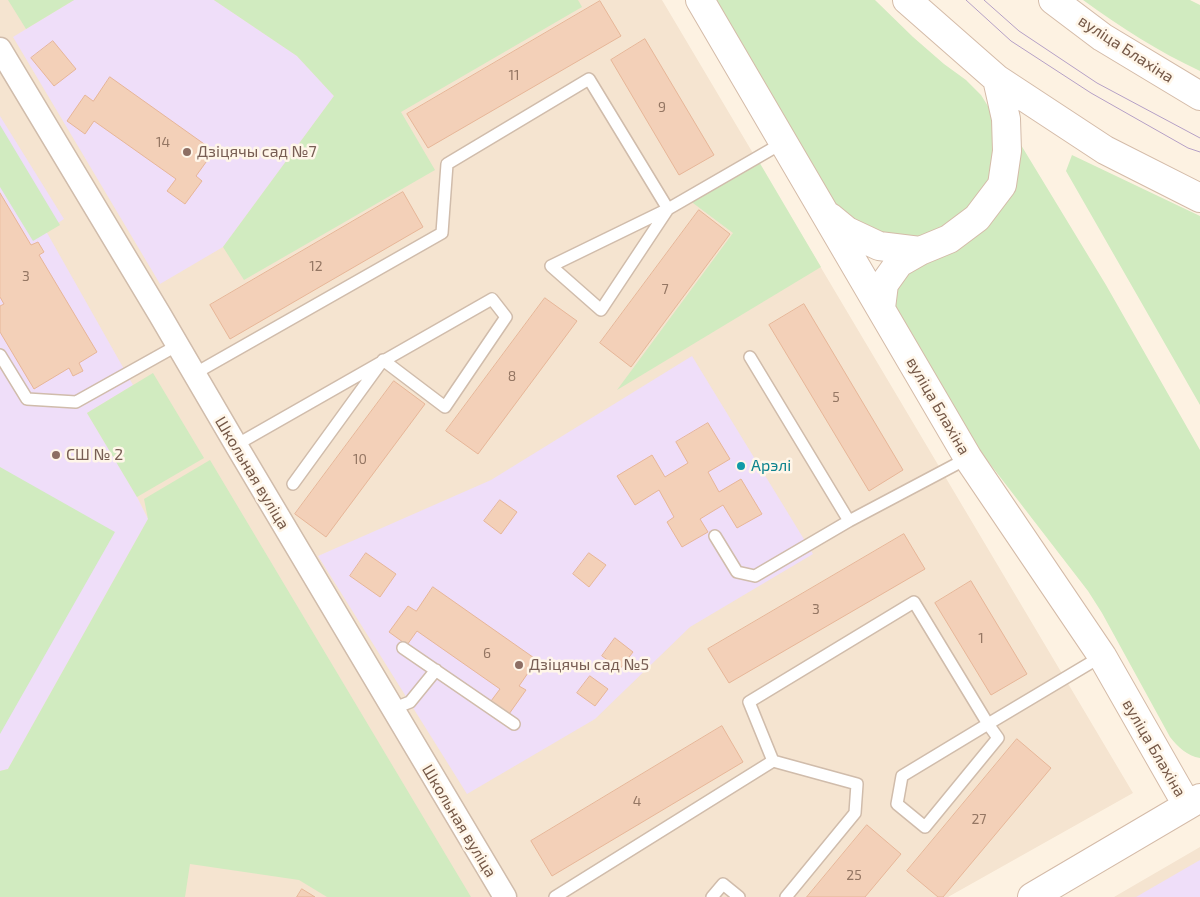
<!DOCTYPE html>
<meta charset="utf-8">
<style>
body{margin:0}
canvas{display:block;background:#fdf2e2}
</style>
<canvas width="1200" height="897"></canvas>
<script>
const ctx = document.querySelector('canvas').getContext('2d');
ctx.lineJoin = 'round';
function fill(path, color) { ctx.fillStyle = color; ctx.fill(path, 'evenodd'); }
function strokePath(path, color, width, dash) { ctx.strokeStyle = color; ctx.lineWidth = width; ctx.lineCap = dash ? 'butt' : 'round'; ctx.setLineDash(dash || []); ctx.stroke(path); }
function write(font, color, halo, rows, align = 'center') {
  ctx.font = font + ' "Exo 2",sans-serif'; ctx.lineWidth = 5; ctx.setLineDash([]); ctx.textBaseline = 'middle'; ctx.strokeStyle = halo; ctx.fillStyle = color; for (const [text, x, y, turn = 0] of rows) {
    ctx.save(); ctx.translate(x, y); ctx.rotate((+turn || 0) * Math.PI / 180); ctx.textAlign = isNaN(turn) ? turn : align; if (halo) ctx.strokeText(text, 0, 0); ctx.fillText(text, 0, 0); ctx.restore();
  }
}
fill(new Path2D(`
 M0,0H662L1133,793L948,897H0Z
 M1200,847V897H1114Z`), '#f5e4d0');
fill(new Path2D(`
 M74,0H214L297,56L334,96L223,247L160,284L13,37Z
 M0,116L64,219L46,231L133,385L87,413L137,497L148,519L8,769L0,771Z
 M692,356L813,554L690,627L595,719L467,794L318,556L491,480Z
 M1200,860V897H1136Z`), '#efdef9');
fill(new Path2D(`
 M8,0H74L26,29Z
 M214,0H578L582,7L401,112L435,170L244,280L223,247L334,96L297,56Z
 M707,0H875L913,37L944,64L966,80L981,95L991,111L996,128L997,167L980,203L936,235L899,241L841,217Z
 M1083,0H1190L1200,5V71C1159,52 1120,27 1083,0Z
 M0,125L60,225L33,241L0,187Z
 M1021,145L1106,285L1200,450V758C1187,756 1178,747 1170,737L1102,613L1088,591L980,451L895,310C894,293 897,288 908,275L1013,180Z
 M1072,155L1200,216V405L1066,171Z
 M758,160L821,267L617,390L733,233L689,200Z
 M153,373L204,458L137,497L87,413Z
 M210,460L471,897H327L299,880L190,864L185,897H0V771L8,769L148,519L144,499Z
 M0,467L115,532L0,734Z`), '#d1ebc0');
const building = new Path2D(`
 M600,1L621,36L428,148L407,114Z
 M645,39L714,155L679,175L611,60Z
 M53,41L76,69L54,86L31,58Z
 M110,77L214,151L196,176L202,181L185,204L167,191L176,179L94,121L85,134L67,121L85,95L93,101Z
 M403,192L423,227L230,339L210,305Z
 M0,193L31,245L38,242L44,252L39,255L97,352L79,363L83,371L73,376L69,368L34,389L0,332V306L4,304L0,297Z
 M699,210L730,234L631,367L600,343Z
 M545,298L577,321L478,454L446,431Z
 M804,304L903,470L869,491L769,325Z
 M394,381L425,404L326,537L295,514Z
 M708,423L730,459L708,472L719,492L741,479L762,514L737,528L723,505L700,519L708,532L682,547L667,522L674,517L659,490L635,505L617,476L652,455L665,477L688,463L676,442Z
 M500,500L517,512L501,534L484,521Z
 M904,534L925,569L729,683L708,649Z
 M366,553L396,574L380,597L350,576Z
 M589,553L606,565L589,587L573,574Z
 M971,581L1027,674L991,695L935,603Z
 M433,587L537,660L519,686L526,690L509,714L491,701L500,689L417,631L407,645L389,632L408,606L416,611Z
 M615,638L633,652L620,669L602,656Z
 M590,676L608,689L595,706L577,693Z
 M722,726L743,762L552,876L531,841Z
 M1017,739L1051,768L943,897H938L907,871Z
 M867,825L901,854L865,897H807Z
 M302,889L315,897H297Z`);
fill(building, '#f3d0b8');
strokePath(building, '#e7b698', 1);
const lane = new Path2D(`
 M0,355L27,399L76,402L178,345
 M750,357L849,521
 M194,374L442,233L447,164L589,79L668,209L601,310L551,266L668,209L784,142
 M236,445L492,299L506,317L445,407L383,360L293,484
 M715,536L737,572L755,576L849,521L968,458
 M403,648L514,724
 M392,709L410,702L436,670
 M988,724L998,738L925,827L897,804L902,776Z
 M773,761L857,784L855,813L786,897
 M555,897L773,761L749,702L914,602L988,724L1102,656
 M712,897L723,884L739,897`);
const street = new Path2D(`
 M0,49L160,315L236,445L505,897`);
const secondary = new Path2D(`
 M700,0L968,458L1102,656L1187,805
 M907,0L997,79L1105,150L1200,198
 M1053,0L1102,37L1200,96
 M830,217L847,231L879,246L920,251
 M881,308L884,284L899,263L920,251L949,239L977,218L1002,185L1007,151L1006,119L997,79
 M1032,897L1200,798`);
strokePath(lane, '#d0bcab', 14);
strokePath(street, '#d0bcab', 25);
strokePath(secondary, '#d4bba8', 30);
strokePath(lane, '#fff', 11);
strokePath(street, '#fff', 22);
strokePath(secondary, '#fff', 28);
strokePath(new Path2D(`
 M966,0L1011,41L1091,93L1188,148L1200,152
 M984,0L1019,31L1097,83L1200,138`), '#b5a0c6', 1);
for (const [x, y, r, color] of [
 [187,152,5,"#8d6e63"],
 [56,455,5,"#8d6e63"],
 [741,466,5,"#0f9aa8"],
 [519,665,5,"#8d6e63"]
]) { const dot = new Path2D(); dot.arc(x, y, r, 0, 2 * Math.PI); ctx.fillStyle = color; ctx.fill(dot); strokePath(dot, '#fff6e9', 2); }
write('14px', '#947663', null, [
 ["11",514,75],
 ["9",662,107],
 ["14",163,142],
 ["12",316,266],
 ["3",26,276],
 ["7",665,289],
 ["8",512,376],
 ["5",836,397],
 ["10",360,459],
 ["3",816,609],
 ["1",981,638],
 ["6",487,653],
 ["4",637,801],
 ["27",979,819],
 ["25",854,875]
]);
write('16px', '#755847', '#fff6e9', [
 ["вуліца Блахіна",1126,49,33],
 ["вуліца Блахіна",938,406,60],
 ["Школьная вуліца",252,473,59],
 ["вуліца Блахіна",1154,748,60],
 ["Школьная вуліца",459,821,59]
]);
write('16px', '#785e54', '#fff6e9', [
 ["Дзіцячы сад №7",197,152],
 ["СШ № 2",66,455],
 ["Дзіцячы сад №5",529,665]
], 'left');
write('16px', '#0d838f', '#fff6e9', [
 ["Арэлі",751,466]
], 'left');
</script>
